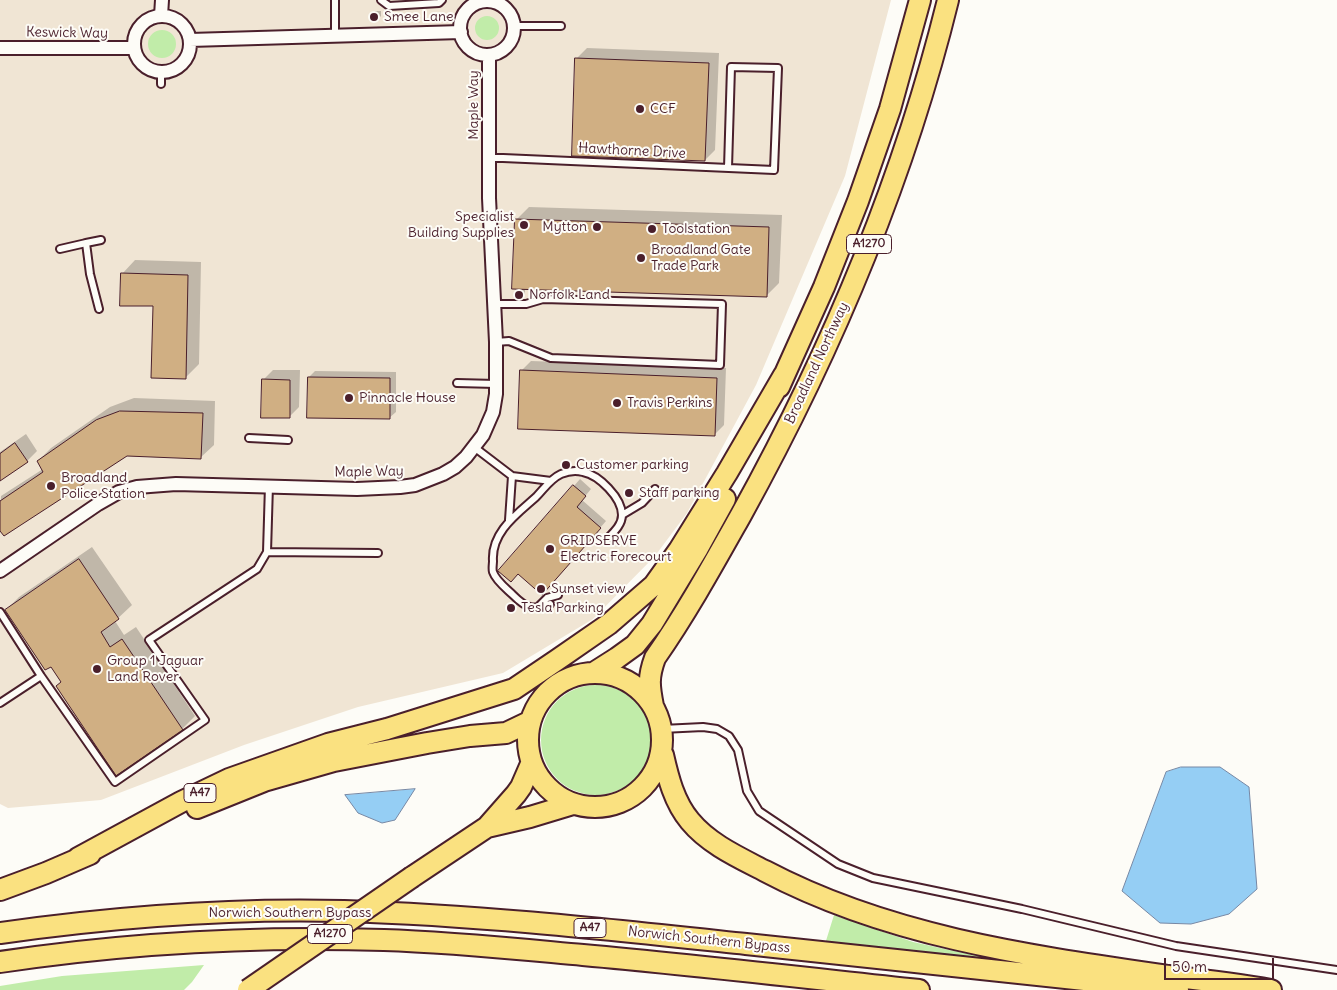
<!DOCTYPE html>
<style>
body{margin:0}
#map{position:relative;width:1337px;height:990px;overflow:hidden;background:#fdfcf7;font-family:Delius,sans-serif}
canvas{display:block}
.scale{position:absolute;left:1164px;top:958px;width:110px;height:22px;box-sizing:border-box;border:2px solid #4a1f2b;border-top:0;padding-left:6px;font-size:15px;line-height:18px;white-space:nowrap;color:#4a1f2b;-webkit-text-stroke:4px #fdfcf7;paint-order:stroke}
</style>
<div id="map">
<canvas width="1337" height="990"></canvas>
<div class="scale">50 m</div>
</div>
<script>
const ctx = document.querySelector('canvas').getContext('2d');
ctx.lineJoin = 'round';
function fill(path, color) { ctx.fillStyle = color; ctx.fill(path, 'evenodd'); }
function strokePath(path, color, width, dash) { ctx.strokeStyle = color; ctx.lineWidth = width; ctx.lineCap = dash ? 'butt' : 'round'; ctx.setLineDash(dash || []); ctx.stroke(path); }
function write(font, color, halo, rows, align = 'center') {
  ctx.font = font + ' Delius,sans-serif'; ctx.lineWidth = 4; ctx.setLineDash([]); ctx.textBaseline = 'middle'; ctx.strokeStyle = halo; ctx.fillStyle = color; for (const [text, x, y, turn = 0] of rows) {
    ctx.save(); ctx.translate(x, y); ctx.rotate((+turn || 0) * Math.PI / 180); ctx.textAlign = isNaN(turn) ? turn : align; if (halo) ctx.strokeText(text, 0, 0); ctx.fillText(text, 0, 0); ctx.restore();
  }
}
fill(new Path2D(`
 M0,0H891L845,176L756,385L687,513L655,556L593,619L503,673L358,707L244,745L101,800L8,808L0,804Z`), '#f0e5d4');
fill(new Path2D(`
 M475 28a12 12 0 1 1 24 0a12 12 0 1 1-24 0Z
 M148 44a14 14 0 1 1 28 0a14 14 0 1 1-28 0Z
 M541 740a55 55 0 1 1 110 0a55 55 0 1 1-110 0Z
 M834,915L913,942L963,953L1041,966L825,944Z
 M204,965L192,982L184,990H0V986L62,976Z`), '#c1eca9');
const water = new Path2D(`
 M1181,767H1220L1249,787L1257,889L1229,914L1191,924L1160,923L1122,891L1166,772Z
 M415,789L395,820L382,823L358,813L345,795Z`);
fill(water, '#95cef4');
strokePath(water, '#7788a4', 1);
fill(new Path2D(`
 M374,11H381V16L378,19H371V14Z
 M587,48L719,53L715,150L705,160L573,155L577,58Z
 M529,207L782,215L779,283L766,296L525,288V295L522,297L517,298V291L520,288L516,220Z
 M135,260L201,262L199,364L185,378L154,305L122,274Z
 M531,361L726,368L724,425L714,435L521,371Z
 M273,370H300L299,407L289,417L263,380Z
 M315,371L396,372V412L389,418L309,377Z
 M134,398L215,401L214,445L200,458L126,455L0,528L1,496L43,469L38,461L51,448L110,407Z
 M26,434L37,451L27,461L0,480V452Z
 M580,479L591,489L582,500L606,521L549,587L518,573L574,486Z
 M92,547L132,605L115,621L124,635L136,627L195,716L182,729L62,681L51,665L6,610L19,597Z`), '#0003');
const building = new Path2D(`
 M575,58L709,63L705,161L572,156Z
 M515,219L769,227L767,297L512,289Z
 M121,273L188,275L186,379L151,378L153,306H120Z
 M520,370L717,378L715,436L518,429Z
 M308,377L390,378V419L307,418Z
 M262,379L290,380V418H261Z
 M120,411L203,413L201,459L127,456L4,536L0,531V501L43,472L37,461L96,420Z
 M15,443L28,462L0,481V454Z
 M573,485L586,496L577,507L601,528L542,595L518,574L511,582L498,571Z
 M79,559L119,619L101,632L110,647L122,639L183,730L116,776L56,686L61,682L51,667L45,670L5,610Z`);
fill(building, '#d0af83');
strokePath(building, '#4a1f2b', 1);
const service = new Path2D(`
 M335,0V36
 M381,0L389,6L439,3L442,0
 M483,0V2
 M514,26H561
 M161,72V84
 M489,158H503L774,170L778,68L731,67L728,168
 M60,249L86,243
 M493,304H526L543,299L722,304L720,365L551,358L509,341L496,342
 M99,309L90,274L86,243L101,240
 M457,383L496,384
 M249,438L288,440
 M474,447L512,476L551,481
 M622,515L642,503L655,489
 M509,520L512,476
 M267,552L378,553
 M550,604C533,611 526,608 513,595C507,589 496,581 493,572C492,569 493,564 493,561C491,532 517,514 536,497C544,489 550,479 561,474C568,471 576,470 583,472C599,475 622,498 622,515C622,524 615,531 609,537
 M537,608L547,598L558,595
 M0,612L41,676L115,782L205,720L149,640L257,569L267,552L269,485
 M0,703L41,676
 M662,729L703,727L717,729L729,736L738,750L747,791L759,811L838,864L873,878L1022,909L1176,946L1337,970`);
const minor = new Path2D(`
 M460 28a27 27 0 1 1 54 0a27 27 0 1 1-54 0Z
 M161,16L162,0
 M134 44a28 28 0 1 1 56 0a28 28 0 1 1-56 0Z
 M190,40L461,32
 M0,48H134
 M0,571L98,504L119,492L137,487L176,484L357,489L400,487L415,485L443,474L455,467L466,457L483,435L493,412L496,394V342L489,198V55`);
const trunk = new Path2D(`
 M779,387L824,287L858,201L890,109L920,0
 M595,672L617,658L635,645L652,624L698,548L725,499
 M528 740a67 67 0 1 1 134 0a67 67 0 1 1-134 0Z
 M653,706C649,686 648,677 655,658C687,612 714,563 741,515C830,354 904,179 948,0
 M663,755C668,777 674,802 690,821C709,844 738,857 765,871C890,937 1031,956 1169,976C1203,980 1237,984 1271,990
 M197,808L264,781L334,761L427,743L470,736L506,733L529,722
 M487,827L530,817L573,804
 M78,858L181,802L229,779L328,744L387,729L514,689L557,660L609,624L654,585L679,550L727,473L784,375
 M412,877L487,827L516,794L521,787L531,764
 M0,890L46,873L90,854
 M0,933C113,917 229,908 344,911C478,915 613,930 746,944C890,959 1034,974 1178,990
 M0,962C126,943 256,936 384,940C450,942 517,949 583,955C695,965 807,978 919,990`);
strokePath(service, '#4a1f2b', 10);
strokePath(minor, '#4a1f2b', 16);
strokePath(trunk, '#4a1f2b', 24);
strokePath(service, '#fdfcf7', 6);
strokePath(minor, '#fdfcf7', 12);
strokePath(trunk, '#fae180', 20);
const trunkBridge = new Path2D(`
 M248,990L412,877`);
strokePath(trunkBridge, '#4a1f2b', 24, []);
strokePath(trunkBridge, '#fae180', 20);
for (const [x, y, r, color] of [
 [374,17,5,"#4a1f2b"],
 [640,109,5,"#4a1f2b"],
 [524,225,5,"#4a1f2b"],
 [597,227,5,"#4a1f2b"],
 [652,229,5,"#4a1f2b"],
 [641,258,5,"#4a1f2b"],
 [519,295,5,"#4a1f2b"],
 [349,398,5,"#4a1f2b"],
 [617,403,5,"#4a1f2b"],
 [566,465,5,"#4a1f2b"],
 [51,486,5,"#4a1f2b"],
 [629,493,5,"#4a1f2b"],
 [550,549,5,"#4a1f2b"],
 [541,589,5,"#4a1f2b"],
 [511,608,5,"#4a1f2b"],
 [97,669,5,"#4a1f2b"]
]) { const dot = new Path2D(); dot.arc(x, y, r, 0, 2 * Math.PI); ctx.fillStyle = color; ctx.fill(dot); strokePath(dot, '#fdfcf7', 2); }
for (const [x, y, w] of [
 [869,244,45],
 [200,793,32],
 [590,928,32],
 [330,934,45]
]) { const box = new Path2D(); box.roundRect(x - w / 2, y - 9.5, w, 19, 4); ctx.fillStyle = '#fdfcf7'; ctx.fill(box); strokePath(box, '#4a1f2b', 1); }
write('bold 12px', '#4a1f2b', null, [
 ["A1270",869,244],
 ["A47",200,793],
 ["A47",590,928],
 ["A1270",330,934]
]);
write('14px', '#4a1f2b', '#fdfcf7', [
 ["Smee Lane",384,17],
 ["CCF",650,109],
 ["Specialist",514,217,"right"],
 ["Building Supplies",514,233,"right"],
 ["Mytton",587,227,"right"],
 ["Toolstation",662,229],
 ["Broadland Gate",651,250],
 ["Trade Park",651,266],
 ["Norfolk Land",529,295],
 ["Pinnacle House",359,398],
 ["Travis Perkins",627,403],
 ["Customer parking",576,465],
 ["Broadland",61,478],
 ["Police Station",61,494],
 ["Staff parking",639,493],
 ["GRIDSERVE",560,541],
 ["Electric Forecourt",560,557],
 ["Sunset view",551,589],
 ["Tesla Parking",521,608],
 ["Group 1 Jaguar",107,661],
 ["Land Rover",107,677]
], 'left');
write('14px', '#4a1f2b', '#fdfcf7', [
 ["Keswick Way",67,33,1],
 ["Maple Way",474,105,-90],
 ["Hawthorne Drive",632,151,3],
 ["Broadland Northway",817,363,-65],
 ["Maple Way",369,472,-1],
 ["Norwich Southern Bypass",290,913],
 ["Norwich Southern Bypass",709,940,6]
]);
</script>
